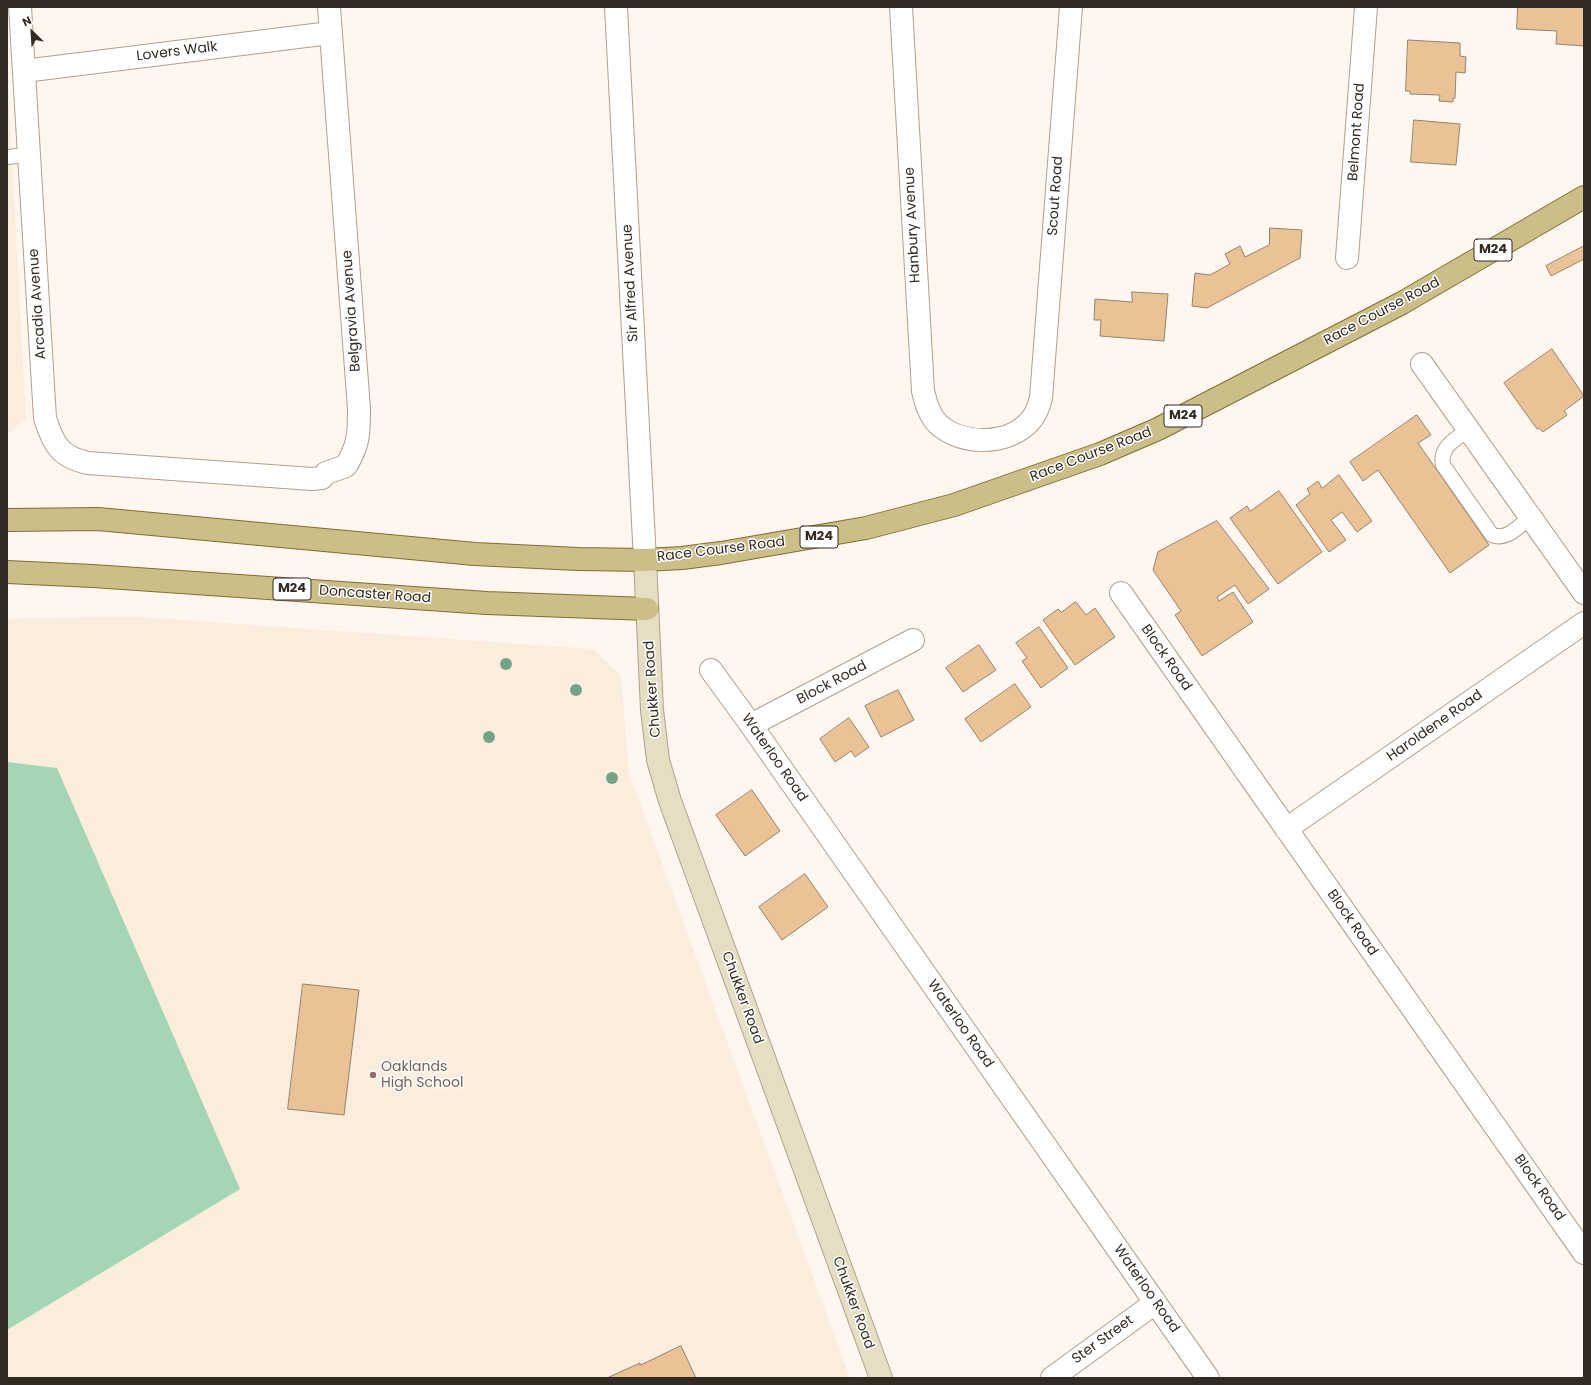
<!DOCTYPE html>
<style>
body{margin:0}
#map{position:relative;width:1591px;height:1385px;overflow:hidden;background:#fff7ef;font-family:Poppins,sans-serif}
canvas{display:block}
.frame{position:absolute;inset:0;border:8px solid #322b23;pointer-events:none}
.north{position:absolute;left:12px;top:12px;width:40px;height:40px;-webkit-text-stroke:3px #fff;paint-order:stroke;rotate:335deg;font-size:11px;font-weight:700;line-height:16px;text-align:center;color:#322b23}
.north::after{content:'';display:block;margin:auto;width:14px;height:18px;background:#322b23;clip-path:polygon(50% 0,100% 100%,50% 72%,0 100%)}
</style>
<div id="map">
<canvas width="1591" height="1385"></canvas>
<div class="frame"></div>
<div class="north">N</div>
</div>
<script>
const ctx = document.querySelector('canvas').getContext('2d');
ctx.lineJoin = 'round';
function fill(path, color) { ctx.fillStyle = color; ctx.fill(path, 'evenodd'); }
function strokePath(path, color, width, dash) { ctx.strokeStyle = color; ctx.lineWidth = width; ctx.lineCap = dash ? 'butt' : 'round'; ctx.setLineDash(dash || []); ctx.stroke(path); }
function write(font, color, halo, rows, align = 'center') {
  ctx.font = font + ' Poppins,sans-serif'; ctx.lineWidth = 3; ctx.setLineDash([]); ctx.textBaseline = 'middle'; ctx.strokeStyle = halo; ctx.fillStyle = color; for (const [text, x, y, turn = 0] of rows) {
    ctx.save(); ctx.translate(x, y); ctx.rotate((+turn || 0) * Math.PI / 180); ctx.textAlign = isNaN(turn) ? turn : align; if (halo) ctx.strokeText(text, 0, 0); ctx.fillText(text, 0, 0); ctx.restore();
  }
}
fill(new Path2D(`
 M7,66L26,419L7,435Z
 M140,617L594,649L621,676L629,773L850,1378H7V620L20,618Z`), '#fbedde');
fill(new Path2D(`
 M7,762L57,768L240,1189L7,1330Z`), '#a4d6b3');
const building = new Path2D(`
 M1518,7H1584V46L1556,44L1557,31L1517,29Z
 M1408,40L1460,43V56L1466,57L1465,73L1456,72L1455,98H1453V102L1439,101L1440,95L1410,94V91H1406Z
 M1414,120L1460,124L1456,165L1411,162Z
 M1270,228L1302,230L1300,258L1207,308L1192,306L1195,273L1210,275L1230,264L1225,254L1240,246L1245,257L1269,245Z
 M1584,246V259L1551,276L1546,266Z
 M1132,292L1168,294L1164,341L1100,336L1101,320H1094L1095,299L1132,302Z
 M1552,349L1584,396L1564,411L1567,415L1543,432L1539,428L1537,429L1504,383Z
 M1417,415L1431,435L1418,443L1489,545L1450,573L1378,470L1363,481L1350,462Z
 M1339,475L1372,521L1357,532L1342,512L1331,520L1346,540L1329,552L1296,505L1310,494L1307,489L1318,481L1322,488Z
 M1279,491L1322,552L1278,584L1230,518L1247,506L1250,511Z
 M1217,521L1269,589L1248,604L1235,585L1217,597L1219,601L1233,592L1253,622L1202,656L1175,615L1181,611L1153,570L1158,552Z
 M1076,602L1086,615L1095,608L1115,637L1075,665L1043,620L1058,609L1061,612Z
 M1039,627L1068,668L1041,688L1022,661L1027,658L1016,643Z
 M979,645L996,670L963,692L946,668Z
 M1015,684L1031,707L981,742L965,719Z
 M898,690L914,720L881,737L865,706Z
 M849,718L869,747L855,757L851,751L835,762L820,739Z
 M752,790L780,831L745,856L716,815Z
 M805,874L828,907L782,940L759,907Z
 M303,984L359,990L344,1115L288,1109Z
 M681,1346L696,1378H607L640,1363V1365Z`);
fill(building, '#eac295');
strokePath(building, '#928270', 1);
const lane = new Path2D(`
 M7,157L28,155
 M1468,430C1456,439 1439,447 1443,465L1492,535C1507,541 1519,526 1530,517`);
const street = new Path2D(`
 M20,7L45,418C53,444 60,457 88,463L312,479L322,478L326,473L346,466C359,444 359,434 359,409L329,7
 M616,7L645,560
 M901,7L923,391C926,403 929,415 938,424C962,446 1009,446 1031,420C1036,414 1039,406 1041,398L1071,7
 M24,71L330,33
 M1347,258L1366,7
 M1422,364L1584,593
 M1121,593L1584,1253
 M711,670L751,725L1208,1378
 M751,725L913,640
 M1286,829L1584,623
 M1052,1378L1155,1303`);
const secondary = new Path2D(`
 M645,560L652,710L658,760L670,801L881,1378`);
const primary = new Path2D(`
 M7,520L98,519L475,554L578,559L645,560L682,558L721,553L866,528L954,505L1100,454L1158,429L1402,303L1584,197
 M7,572L93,576L487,603L647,609`);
strokePath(lane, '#b09f8d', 16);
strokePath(street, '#b09f8d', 24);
strokePath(secondary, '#b09f8d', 24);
strokePath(primary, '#806e31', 24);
strokePath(lane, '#fff', 14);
strokePath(street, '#fff', 22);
strokePath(secondary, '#e6dec3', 22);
strokePath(primary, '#ccbe88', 22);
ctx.fillStyle = '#74a388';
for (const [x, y] of [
 [506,664],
 [576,690],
 [489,737],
 [612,778]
]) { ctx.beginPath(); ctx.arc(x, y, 6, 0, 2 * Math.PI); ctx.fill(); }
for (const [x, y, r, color] of [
 [373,1075,4,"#8d6e63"]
]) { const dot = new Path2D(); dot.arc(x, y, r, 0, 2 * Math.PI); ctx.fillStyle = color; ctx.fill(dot); strokePath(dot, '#fff', 1.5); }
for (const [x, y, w] of [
 [1493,250,38],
 [1183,416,38],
 [819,537,38],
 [292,589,38]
]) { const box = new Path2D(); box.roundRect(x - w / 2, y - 11, w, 22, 3); ctx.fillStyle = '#fff'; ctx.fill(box); strokePath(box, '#322b23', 1); }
write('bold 13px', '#322b23', null, [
 ["M24",1493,250],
 ["M24",1183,416],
 ["M24",819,537],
 ["M24",292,589]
]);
write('14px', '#322b23', '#fff', [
 ["Lovers Walk",177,52,-7],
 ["Belmont Road",1357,132,-86],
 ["Scout Road",1056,196,-86],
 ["Hanbury Avenue",913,225,-93],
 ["Sir Alfred Avenue",631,283,-93],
 ["Arcadia Avenue",38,304,-94],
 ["Belgravia Avenue",352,311,-94],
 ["Race Course Road",1382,312,-28],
 ["Race Course Road",1091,455,-21],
 ["Race Course Road",721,550,-7],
 ["Doncaster Road",375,595,4],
 ["Block Road",1166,658,55],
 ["Block Road",832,683,-28],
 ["Chukker Road",653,689,-94],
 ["Haroldene Road",1435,726,-35],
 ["Waterloo Road",774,758,55],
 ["Block Road",1352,923,55],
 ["Chukker Road",742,998,70],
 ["Waterloo Road",960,1024,55],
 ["Block Road",1539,1188,55],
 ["Waterloo Road",1146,1289,55],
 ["Chukker Road",853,1303,70],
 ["Ster Street",1103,1340,-36]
]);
write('14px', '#785e54', '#fff', [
 ["Oaklands",381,1067],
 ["High School",381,1083]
], 'left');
</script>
